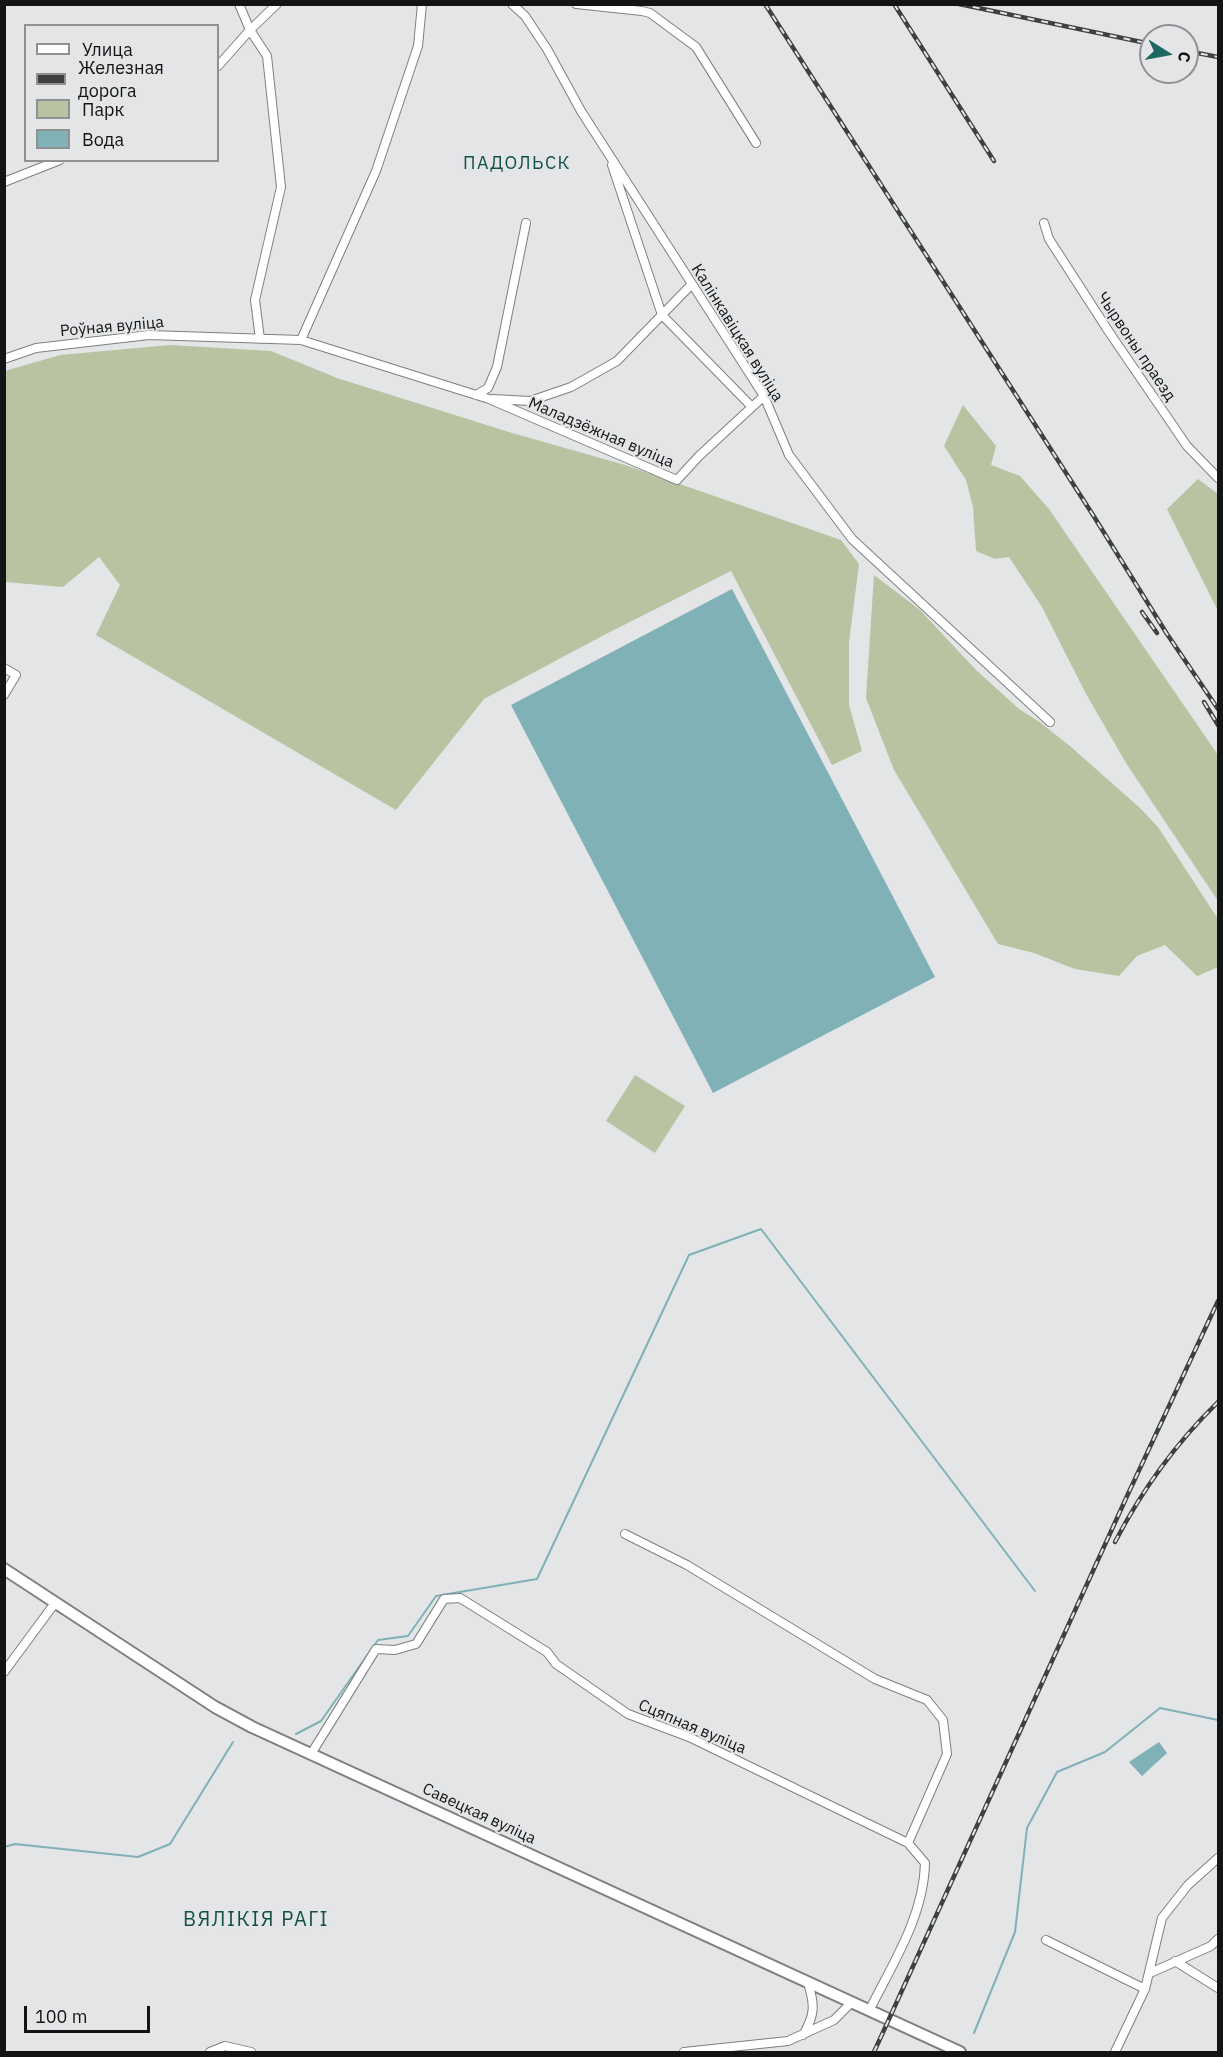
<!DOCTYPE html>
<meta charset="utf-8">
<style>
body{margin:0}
#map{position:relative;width:1223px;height:2057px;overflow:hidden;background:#e3e5e7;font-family:"IBM Plex Sans",sans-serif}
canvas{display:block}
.frame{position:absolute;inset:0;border:6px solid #131415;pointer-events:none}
.legend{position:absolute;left:24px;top:24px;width:195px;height:138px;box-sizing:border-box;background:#e3e5e7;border:2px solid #909193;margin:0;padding:8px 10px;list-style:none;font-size:18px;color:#131415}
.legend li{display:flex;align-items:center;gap:12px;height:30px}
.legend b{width:30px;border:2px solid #909193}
.north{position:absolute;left:1139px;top:24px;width:60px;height:60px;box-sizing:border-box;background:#e3e5e7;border:2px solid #909193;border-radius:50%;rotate:101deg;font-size:16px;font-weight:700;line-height:24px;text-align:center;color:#131415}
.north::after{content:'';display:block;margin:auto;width:21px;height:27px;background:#1d6860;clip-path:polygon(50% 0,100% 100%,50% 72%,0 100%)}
.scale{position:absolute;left:24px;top:2006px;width:126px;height:27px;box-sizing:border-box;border:3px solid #131415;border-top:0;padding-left:8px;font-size:18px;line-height:21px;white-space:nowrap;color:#131415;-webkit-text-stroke:4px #e3e5e7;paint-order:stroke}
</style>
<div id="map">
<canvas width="1223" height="2057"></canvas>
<div class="frame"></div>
<ul class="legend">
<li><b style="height:8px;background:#fff"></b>Улица</li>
<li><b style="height:8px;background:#3f4041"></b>Железная дорога</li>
<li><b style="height:16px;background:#b8c3a1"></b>Парк</li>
<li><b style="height:16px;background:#7fb1b7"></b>Вода</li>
</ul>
<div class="north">С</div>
<div class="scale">100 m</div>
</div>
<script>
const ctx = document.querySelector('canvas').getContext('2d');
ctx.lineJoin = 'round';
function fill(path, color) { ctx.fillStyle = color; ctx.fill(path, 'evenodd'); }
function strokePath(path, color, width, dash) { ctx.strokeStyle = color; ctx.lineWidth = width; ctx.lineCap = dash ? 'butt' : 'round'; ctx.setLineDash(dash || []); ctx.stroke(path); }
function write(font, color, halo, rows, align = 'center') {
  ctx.font = font + ' "IBM Plex Sans",sans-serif'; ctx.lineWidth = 4.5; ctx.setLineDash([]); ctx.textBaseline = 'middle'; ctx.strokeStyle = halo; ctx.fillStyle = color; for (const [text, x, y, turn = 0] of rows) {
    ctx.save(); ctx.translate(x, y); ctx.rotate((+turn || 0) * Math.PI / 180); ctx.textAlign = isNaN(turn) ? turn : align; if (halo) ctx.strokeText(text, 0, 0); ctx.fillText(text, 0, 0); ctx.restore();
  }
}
fill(new Path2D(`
 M170,345L271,351L337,378L512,433L625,465L841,540L859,564L849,642V705L862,751L832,765L731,571L606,634L484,699L396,810L96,635L120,585L99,557L63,587L5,582V371L60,355Z
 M963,405L996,446L991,465L1020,476L1049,509L1218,755V901L1126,763L1085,692L1042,607L1009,557L995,559L976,551L973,507L966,480L944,446Z
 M1198,479L1218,494V611L1167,509Z
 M874,575L920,610L975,669L1019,709L1041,723L1071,747L1140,808L1158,827L1218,919V967L1197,976L1165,945L1137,956L1119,976L1075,969L1034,953L998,944L894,770L866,698Z
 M635,1075L685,1106L655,1153L606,1121Z`), '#b8c3a1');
fill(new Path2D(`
 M732,589L935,977L713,1093L511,705Z
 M1159,1742L1167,1753L1142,1776L1129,1762Z`), '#7fb1b7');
strokePath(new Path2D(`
 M296,1734L321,1721L378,1640L408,1636L436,1596L537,1579L689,1255L761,1229L1035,1591
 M4,1847L15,1844L138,1857L170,1844L233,1742
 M974,2033L1015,1932L1027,1828L1057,1772L1105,1752L1160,1708L1218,1720`), '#7fb1b7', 2);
const street = new Path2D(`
 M239,4L250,30L267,56L281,187L255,300L260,339
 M512,4L525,16L547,49L581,111L764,396L789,455L852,539L1050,722
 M576,4L642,11L650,13L696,47L756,143
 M218,66L250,30L277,4
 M612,165L662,315L752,407
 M4,182L60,160
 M1044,223L1049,239L1109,332L1187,446L1218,478
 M301,340L376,171L418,46L422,4
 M4,359L36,348L149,335L301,340L489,399L677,480L699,456L764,396
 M476,395L488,388L497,367L526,223
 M493,399L530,401L571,387L617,361L692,284
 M4,668L16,675L4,695
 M625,1534L687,1565L875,1679L927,1700L943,1720L947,1754L908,1843
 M4,1672L55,1603
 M311,1754L376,1649L395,1650L416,1644L444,1599L460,1598L547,1652L556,1664L628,1714L689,1737L908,1843L925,1863C924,1916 892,1965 869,2011
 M1046,1940L1145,1989
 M1175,1961L1218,1988
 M1150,1973L1211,1946L1218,1939
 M803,2035C815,2015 815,2005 808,1983
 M210,2052L225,2046L251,2052
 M684,2052L788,2041L834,2020L851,2003
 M1115,2052L1145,1989L1162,1918L1188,1885L1218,1858`);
const secondary = new Path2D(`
 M4,1569L215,1707L252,1727L960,2052`);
strokePath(street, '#7d7f81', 10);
strokePath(secondary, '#7d7f81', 14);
strokePath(street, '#fff', 8);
strokePath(secondary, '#fff', 10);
const rail = new Path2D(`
 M765,4L1093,515L1167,634L1218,709
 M894,4L994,161
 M959,4L1151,44
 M1187,51L1218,57
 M1142,612L1157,633
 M1204,702L1218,725
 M1115,1542C1142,1490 1176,1443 1218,1402
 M874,2052L1128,1494L1218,1301`);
strokePath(rail, '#3f4041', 4.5);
strokePath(rail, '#e3e5e7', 2, [7]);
write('16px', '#131415', '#e3e5e7', [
 ["Роўная вуліца",112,327,-5],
 ["Калінкавіцкая вуліца",737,333,58],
 ["Чырвоны праезд",1136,347,56],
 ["Маладзёжная вуліца",601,433,23],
 ["Сцяпная вуліца",692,1727,23],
 ["Савецкая вуліца",479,1814,25]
]);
ctx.letterSpacing = '1.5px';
write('18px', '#134f49', '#e3e5e7', [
 ["ПАДОЛЬСК",517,164]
]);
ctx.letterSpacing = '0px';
ctx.letterSpacing = '1.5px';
write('20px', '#134f49', '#e3e5e7', [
 ["ВЯЛІКІЯ РАГІ",256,1920]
]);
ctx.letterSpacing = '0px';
</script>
